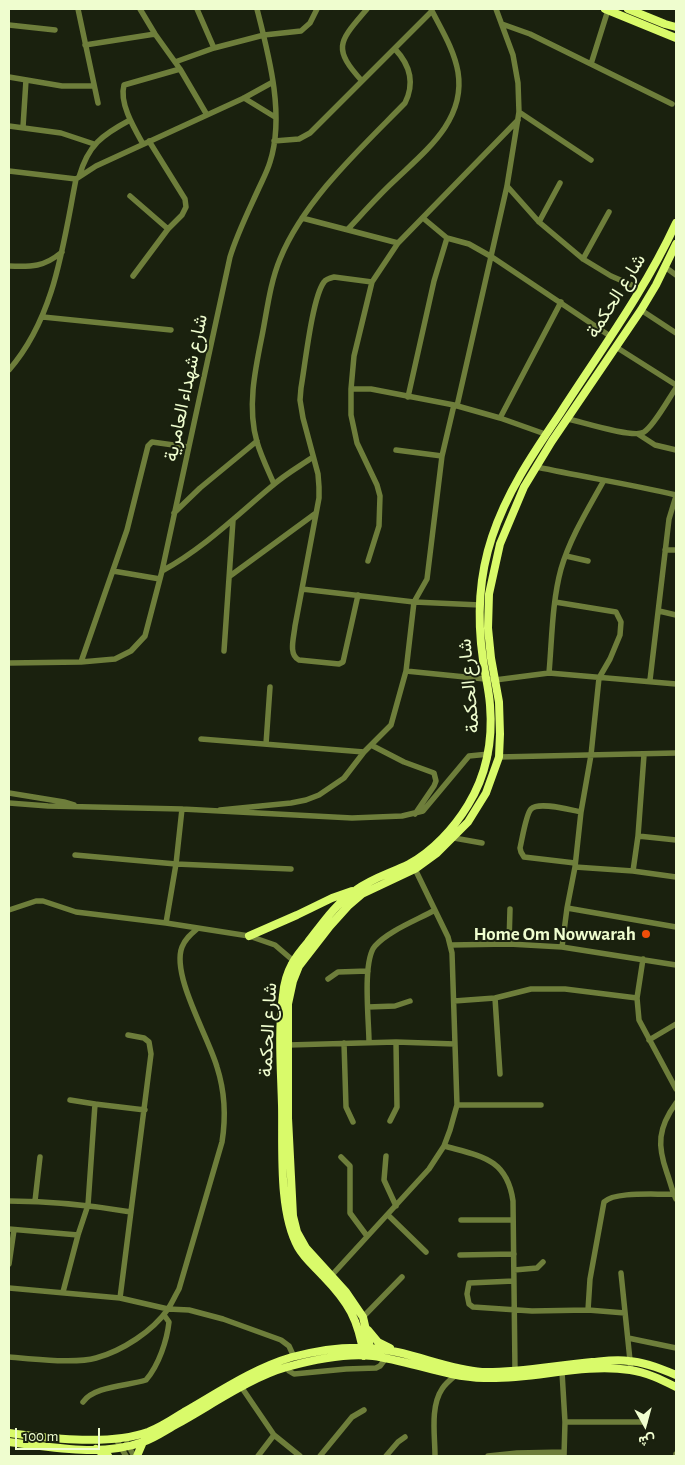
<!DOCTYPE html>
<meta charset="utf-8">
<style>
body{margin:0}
#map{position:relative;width:685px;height:1465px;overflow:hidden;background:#1a210e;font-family:"Alegreya Sans",Vazirmatn,sans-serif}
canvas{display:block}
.frame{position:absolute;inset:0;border:10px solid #effdcf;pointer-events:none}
.north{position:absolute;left:620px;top:1400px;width:50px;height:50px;-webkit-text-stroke:4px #1a210e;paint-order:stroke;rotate:173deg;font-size:14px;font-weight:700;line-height:20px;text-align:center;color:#effdcf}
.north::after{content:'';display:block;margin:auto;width:18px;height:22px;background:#effdcf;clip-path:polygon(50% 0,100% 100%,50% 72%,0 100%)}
.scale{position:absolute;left:15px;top:1428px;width:85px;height:22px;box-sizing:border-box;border:2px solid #effdcf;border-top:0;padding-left:6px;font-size:15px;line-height:18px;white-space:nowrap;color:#effdcf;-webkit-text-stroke:4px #1a210e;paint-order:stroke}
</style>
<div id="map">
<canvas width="685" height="1465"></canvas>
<div class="frame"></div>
<div class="north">ش</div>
<div class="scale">100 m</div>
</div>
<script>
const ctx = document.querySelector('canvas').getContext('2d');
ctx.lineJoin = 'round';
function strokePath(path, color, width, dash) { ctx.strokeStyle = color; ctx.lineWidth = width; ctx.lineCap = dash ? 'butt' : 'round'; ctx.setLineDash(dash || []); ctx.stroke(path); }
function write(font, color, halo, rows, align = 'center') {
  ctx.font = font + ' "Alegreya Sans",Vazirmatn,sans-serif'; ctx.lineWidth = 4; ctx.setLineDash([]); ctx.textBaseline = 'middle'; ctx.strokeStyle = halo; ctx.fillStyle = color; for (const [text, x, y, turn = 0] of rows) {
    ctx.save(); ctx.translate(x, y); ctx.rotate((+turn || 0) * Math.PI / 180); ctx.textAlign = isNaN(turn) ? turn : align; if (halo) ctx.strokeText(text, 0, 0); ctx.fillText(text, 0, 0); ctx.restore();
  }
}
strokePath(new Path2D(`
 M78,9L98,103
 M140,9L155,34L180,69L207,115
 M197,9L214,48
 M502,24L530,34L672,104
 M9,25L55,30
 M85,45L155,34
 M175,62L214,48L264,35L301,31L310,23L317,9
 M591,64L608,10
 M9,77L62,86H94
 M362,81C331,47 340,41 367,9
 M244,98L275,117
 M519,112L591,160
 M9,126L61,133L94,144
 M23,127L26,80
 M274,141L299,139L310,133L432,11
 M143,144C134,128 119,103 124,85L180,69
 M9,171L76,179
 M79,177C88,145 102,135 130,120
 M507,186L539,222L583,259L611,276L641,289
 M130,196L168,229
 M302,218L398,243
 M423,218L447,238L469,244L492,257L610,336
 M539,222L560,183
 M348,229C363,213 377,197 393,182C424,152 466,121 458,72C454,49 441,29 431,9
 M583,259L609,212
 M9,266C32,267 44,267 62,252
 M665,267L676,275
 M133,276L168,229L182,215L186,207L185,199L149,141
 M641,310L676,333
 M43,317L171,330
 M616,347L676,385
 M9,370C55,317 63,245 76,179L96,166L244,98L273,82
 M351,389H371L454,405L500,418L545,434
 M408,397L434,281L447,238
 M457,406L507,186L519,112L518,83L513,55L496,9
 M500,418L561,302
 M568,419C582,422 634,439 644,432C654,426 669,398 676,388
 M638,434L655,445L676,450
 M396,450L442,456
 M537,467C583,477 630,484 676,495
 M274,484C268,470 261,456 257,442C247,408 255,370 262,336C267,311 270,283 280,259C304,200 361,148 405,103C415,83 410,65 395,49
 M174,513L200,488L257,441
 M665,550H676
 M566,556L588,561
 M368,561L379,526L380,496L377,485L357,443L351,415V389L354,356L372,282L398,243L518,120
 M113,571L160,579
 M162,571C204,548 236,516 272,486C284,475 300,466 313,457
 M230,576L316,513
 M302,589L414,602L480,605
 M358,595L343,662L339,664L299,660C288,655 294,637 295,626L319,498V487L318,474L303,418L300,400L301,388C305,366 312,298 324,282C326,279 330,278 334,277L372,282
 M555,602L616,612L621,622L620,635L610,659L599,678L591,755L581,812L575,867L567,908L562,947
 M659,611L676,615
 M224,651L233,520
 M81,662L127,530L148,446L152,442L188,447
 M9,663L81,662L115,659L131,651L145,636L162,571L230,257C237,234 248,212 258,190C262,181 267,172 270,162C285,115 269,56 257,9
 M406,671L495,680L549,673L676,684
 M549,673C552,639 552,602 561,569C570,538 588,509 603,482
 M650,680L669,519L676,496
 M201,739L364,752
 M266,744L270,687
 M371,745L404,762L434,773L436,781L434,786L415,814
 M499,757L676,753
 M9,793L64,802L74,805
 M9,803L48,806L182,809L352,818L402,816L423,811L469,756L489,754
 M220,810L291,803L306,800L319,795L344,778L364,752L391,725L406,671L414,602L427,579L442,456L454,405
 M638,836L676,840
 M454,838L482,843
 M75,855L176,864L291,869
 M575,863L524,857L521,852L520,848C522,840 526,814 531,809C539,801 570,810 581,812
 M575,867L633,871L676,877
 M633,871L638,836L644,755
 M567,908L676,927
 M9,910L36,901H43L76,912L166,923L249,936L275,945L296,963
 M166,923L176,864L182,809
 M509,944L510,909
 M451,945L509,944L562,947L676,965
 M643,959L637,998L639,1020L676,1089
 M328,979L338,972L368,971
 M495,998L500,1074
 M454,1001L495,998L531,989H565L637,998
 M368,1007L395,1006L410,1001
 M128,1035L144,1038L149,1042L151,1054L120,1298L168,1309L189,1310L223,1319L281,1340L289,1346L294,1357
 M649,1040L676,1024
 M369,1042C369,1021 362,961 375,946C388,931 417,920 435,910
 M344,1043L346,1107L353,1122
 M288,1045L396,1042L455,1044
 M70,1100L95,1104
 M676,1103C658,1128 657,1145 667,1173C670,1181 672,1191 676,1199
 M457,1105H541
 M390,1121L397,1107L396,1042
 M444,1146C480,1156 507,1158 513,1201L515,1370
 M386,1156L384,1180L396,1206
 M341,1157L350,1166V1213L367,1236
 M9,1201C50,1201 90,1205 131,1212
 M35,1201L40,1157
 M388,1215L426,1252
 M461,1220H513
 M9,1229L78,1235L88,1205L95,1104L145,1110
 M460,1255L514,1254
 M9,1264L14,1230
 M514,1270L537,1268L543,1262
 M621,1273L631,1370
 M332,1275L429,1169L444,1146L450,1130L457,1105L452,953L448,937L415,869
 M514,1281L469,1283L467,1294L469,1304L473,1307L532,1311L588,1310L625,1313
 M9,1288L120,1298
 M63,1292L78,1235
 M588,1310L590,1279L604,1202C615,1191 657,1195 674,1194
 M363,1317L402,1277
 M628,1338L676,1348
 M9,1357C31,1359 76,1364 96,1358C122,1351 153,1331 168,1309C172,1303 175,1296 179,1289L222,1142C226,1117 225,1092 217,1067C209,1038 171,975 182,947C185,939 191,934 197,929
 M287,1367L289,1371L294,1374L346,1369L376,1368L380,1366L386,1358
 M562,1372L565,1422L564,1456
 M242,1388L274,1435L300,1456
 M83,1402C94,1386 128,1386 146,1380C159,1365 167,1340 169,1322L164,1315
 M565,1422H645
 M116,1439L126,1456
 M127,1443L134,1456
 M258,1456L274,1435
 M320,1456L352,1417L364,1410
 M386,1456L398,1442L405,1437
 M435,1456C435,1436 430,1407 442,1389C445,1384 451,1379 456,1375
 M488,1456L517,1453L564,1452
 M676,1456V1454`), '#6e7e3b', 5.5);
strokePath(new Path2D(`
 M605,9L676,38
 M628,9L665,24L676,27
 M249,936L297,915L332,898L352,891
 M368,1330L378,1342L390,1348
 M364,1356C358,1319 349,1303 323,1276C315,1267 304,1258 298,1247C278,1211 283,1146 282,1105C281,1069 278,1031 283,995C284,984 287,973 292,964C296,956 302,949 308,942C322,924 336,903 356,890C372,878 391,873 409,864C433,851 454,828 468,805C487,774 493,741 490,705C489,690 485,675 483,660C477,619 479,576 492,537C507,491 534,452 561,412C601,350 645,290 676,223
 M372,1356L363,1317L346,1292L306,1248L297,1232L293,1216L288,1118V1004L293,981L299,966L330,926L348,906L362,894L415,869L437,853L468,822L486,793L499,757L500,734L499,702L491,658L488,628L489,594L500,544L524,487L552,441L641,310L656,285L676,244
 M9,1433C50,1438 108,1446 148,1432C161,1427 173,1419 184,1412C219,1392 254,1368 292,1357C326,1348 363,1344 397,1352C425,1358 454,1370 482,1372C518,1373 556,1365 592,1362C604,1361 617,1359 629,1361C645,1362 662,1369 676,1375
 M9,1442C52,1447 101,1457 143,1442C155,1438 166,1430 177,1424C210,1406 251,1377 287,1367C312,1360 347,1353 373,1356C410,1361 446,1377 484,1378C533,1380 581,1363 630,1370C646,1372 662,1380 676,1387
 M96,1449L108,1456
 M137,1456L143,1442`), '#d9fa6a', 8);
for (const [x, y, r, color] of [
 [646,934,5,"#f04e09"]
]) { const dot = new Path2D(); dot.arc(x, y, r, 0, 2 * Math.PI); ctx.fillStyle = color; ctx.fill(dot); strokePath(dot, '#1a210e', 2); }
write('19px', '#effdcf', '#1a210e', [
 ["شارع الحكمة",616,296,-58],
 ["شارع شهداء العامرية",186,388,-78],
 ["شارع الحكمة",469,686,-95],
 ["شارع الحكمة",268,1030,-87]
]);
write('bold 19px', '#effdcf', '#1a210e', [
 ["Home Om Nowwarah",636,934]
], 'right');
</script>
